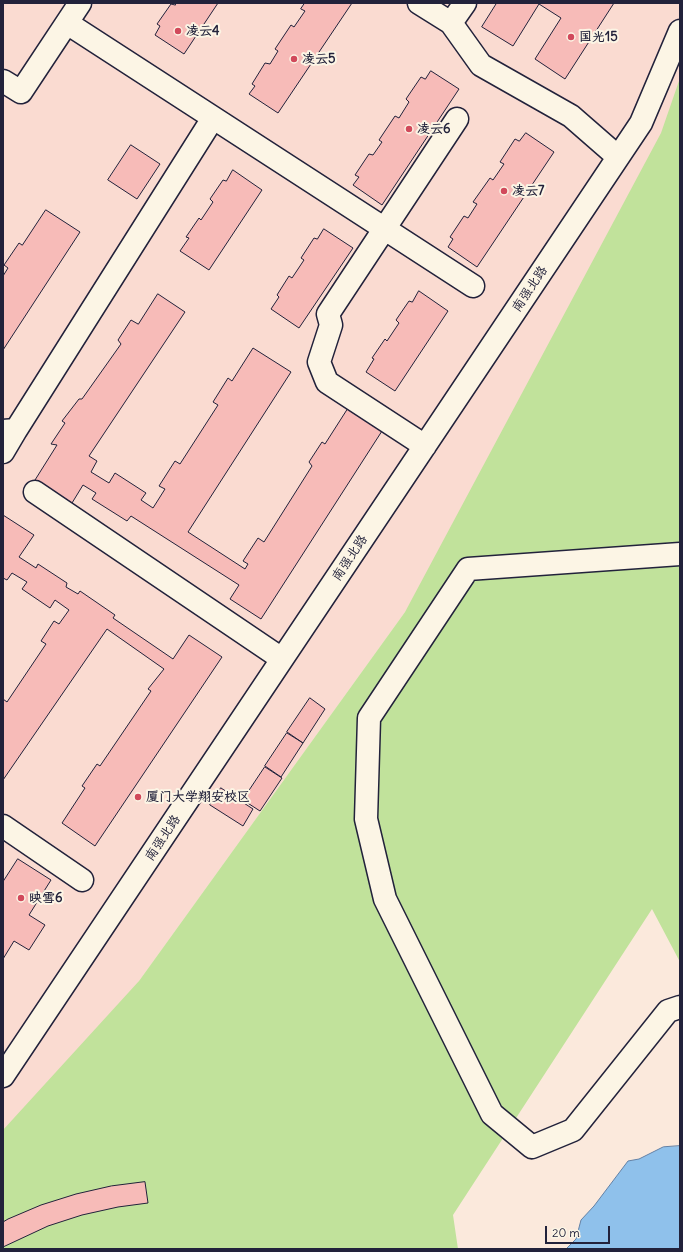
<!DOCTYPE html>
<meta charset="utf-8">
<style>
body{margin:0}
#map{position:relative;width:683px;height:1252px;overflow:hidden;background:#fbe9dc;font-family:Delius,sans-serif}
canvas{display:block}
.frame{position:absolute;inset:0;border:4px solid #22223b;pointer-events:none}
.scale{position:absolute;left:545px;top:1226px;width:65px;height:18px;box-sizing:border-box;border:2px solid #22223b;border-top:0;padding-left:5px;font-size:12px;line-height:14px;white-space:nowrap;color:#22223b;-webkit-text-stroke:3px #fcf5e5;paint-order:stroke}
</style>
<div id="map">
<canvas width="683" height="1252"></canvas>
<div class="frame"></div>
<div class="scale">20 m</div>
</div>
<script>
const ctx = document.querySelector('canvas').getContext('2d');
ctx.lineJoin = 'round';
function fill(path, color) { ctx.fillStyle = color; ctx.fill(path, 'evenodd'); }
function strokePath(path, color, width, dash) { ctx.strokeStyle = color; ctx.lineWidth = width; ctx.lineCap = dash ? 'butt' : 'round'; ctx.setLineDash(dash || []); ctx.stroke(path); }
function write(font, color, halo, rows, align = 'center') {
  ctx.font = font + ' Delius,"LXGW WenKai TC",sans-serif'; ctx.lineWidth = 4; ctx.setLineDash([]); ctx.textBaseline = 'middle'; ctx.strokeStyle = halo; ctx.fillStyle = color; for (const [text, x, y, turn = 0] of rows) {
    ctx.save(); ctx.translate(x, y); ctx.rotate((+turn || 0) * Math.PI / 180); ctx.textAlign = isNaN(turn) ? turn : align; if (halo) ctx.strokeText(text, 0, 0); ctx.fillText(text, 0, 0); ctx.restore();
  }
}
fill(new Path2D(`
 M3,3H680V214L405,612L139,981L3,1249Z`), '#fadbd1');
fill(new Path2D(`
 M680,78V962L652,909L453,1215L458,1249H3V1130L139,981L405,612L661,133Z`), '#c1e29b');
const water = new Path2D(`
 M680,1146V1249H566L576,1239L581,1220L594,1206L628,1161L639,1159L663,1147Z`);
fill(water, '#8fc1eb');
strokePath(water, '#6381a5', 1);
const building = new Path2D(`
 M176,3H218L184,54L155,35L160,26L157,24L171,4L175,5Z
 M305,3H352L278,113L249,94L255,86L252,84L265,63L270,64L278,51L275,49L291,25L294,27L305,11L301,9Z
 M497,3H614L565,79L535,59L561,18L539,4L513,46L482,27Z
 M431,71L459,89L382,205L353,185L359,177L355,175L369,154L373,155L382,142L379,140L395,116L399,118L409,102L406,99L421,77L425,79Z
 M526,133L554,152L477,267L448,247L453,239L450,237L464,216L468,218L477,204L473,202L490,178L493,180L504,164L500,162L515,139L519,141Z
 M131,145L160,164L137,199L108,180Z
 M233,170L262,190L209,270L180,251L189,238L186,237L199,218L201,220L213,202L210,199L223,180L226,181Z
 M46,210L80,232L3,350V276L8,268L4,265L19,243L22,245Z
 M324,229L353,248L299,328L271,309L279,297L277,295L289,276L292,278L304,260L301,258L314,238L317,239Z
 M419,291L448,311L395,391L366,372L374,359L372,358L385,339L387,341L399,323L396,320L409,301L412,302Z
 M158,294L185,312L89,456L97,461L91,472L109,483L115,473L146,493L141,500L153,508L165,489L159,486L175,461L180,464L218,405L213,402L228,378L232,381L253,348L291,372L188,532L245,569L248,564L243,561L258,538L264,542L312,466L309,462L322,442L325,444L348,408L382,431L261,619L230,599L239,585L131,516L127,521L92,499L96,493L83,485L72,503L35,480L57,445L51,444L65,423L62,421L79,399H82L121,344L118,340L131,320L138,324Z
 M3,515L34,535L19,557L36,568L38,564L67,583L66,587L78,594L80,591L115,615L113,618L173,659L189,635L222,657L95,846L62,823L85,788L82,786L97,764L100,766L151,691L148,689L164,669L107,629L3,780V699L7,702L46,644L41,641L54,621L59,624L69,610L55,600L50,608L22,589L27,582L12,573L7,580L3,578Z
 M310,698L325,709L303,743L287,732Z
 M287,733L303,743L281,777L265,766Z
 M265,767L282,778L260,811L243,800Z
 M221,788L253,809L243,826L210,805Z
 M18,859L51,880L29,915L45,925L29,950L14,941L3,959V882Z
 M145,1182L148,1203L118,1207L82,1215L48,1226L3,1247V1222L8,1219L41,1205L76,1194L111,1186Z`);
fill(building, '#f7bbb8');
strokePath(building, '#22223b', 1);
const minor = new Path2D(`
 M419,3L451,23L481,65L571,116L618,157
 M67,23L473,286
 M451,23L465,3
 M3,81L21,92L80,3
 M3,431L16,430L213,118
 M425,446L327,382L319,362L331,325L328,314L457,119
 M3,452L16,430
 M35,492L282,659
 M680,554L468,569L369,718L366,819L385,899L492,1114L532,1147L573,1130L668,1011L680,1007
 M3,826L82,880
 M3,1076L641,123L680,31`);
strokePath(minor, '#22223b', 25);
strokePath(minor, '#fcf5e5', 22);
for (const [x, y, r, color] of [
 [178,31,4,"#d1495b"],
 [571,37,4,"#d1495b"],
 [294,59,4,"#d1495b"],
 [409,129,4,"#d1495b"],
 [504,191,4,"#d1495b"],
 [138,797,4,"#d1495b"],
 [21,898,4,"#d1495b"]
]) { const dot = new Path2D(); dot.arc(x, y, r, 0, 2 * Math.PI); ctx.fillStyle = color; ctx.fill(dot); strokePath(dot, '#fcf5e5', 1.5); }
write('bold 13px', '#22223b', '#fcf5e5', [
 ["凌云4",186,31],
 ["国光15",579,37],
 ["凌云5",302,59],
 ["凌云6",417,129],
 ["凌云7",512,191],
 ["厦门大学翔安校区",146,797],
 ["映雪6",29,898]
], 'left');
write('13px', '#22223b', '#fcf5e5', [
 ["南强北路",530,289,-56],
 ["南强北路",350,558,-56],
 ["南强北路",163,838,-56]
]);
</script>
